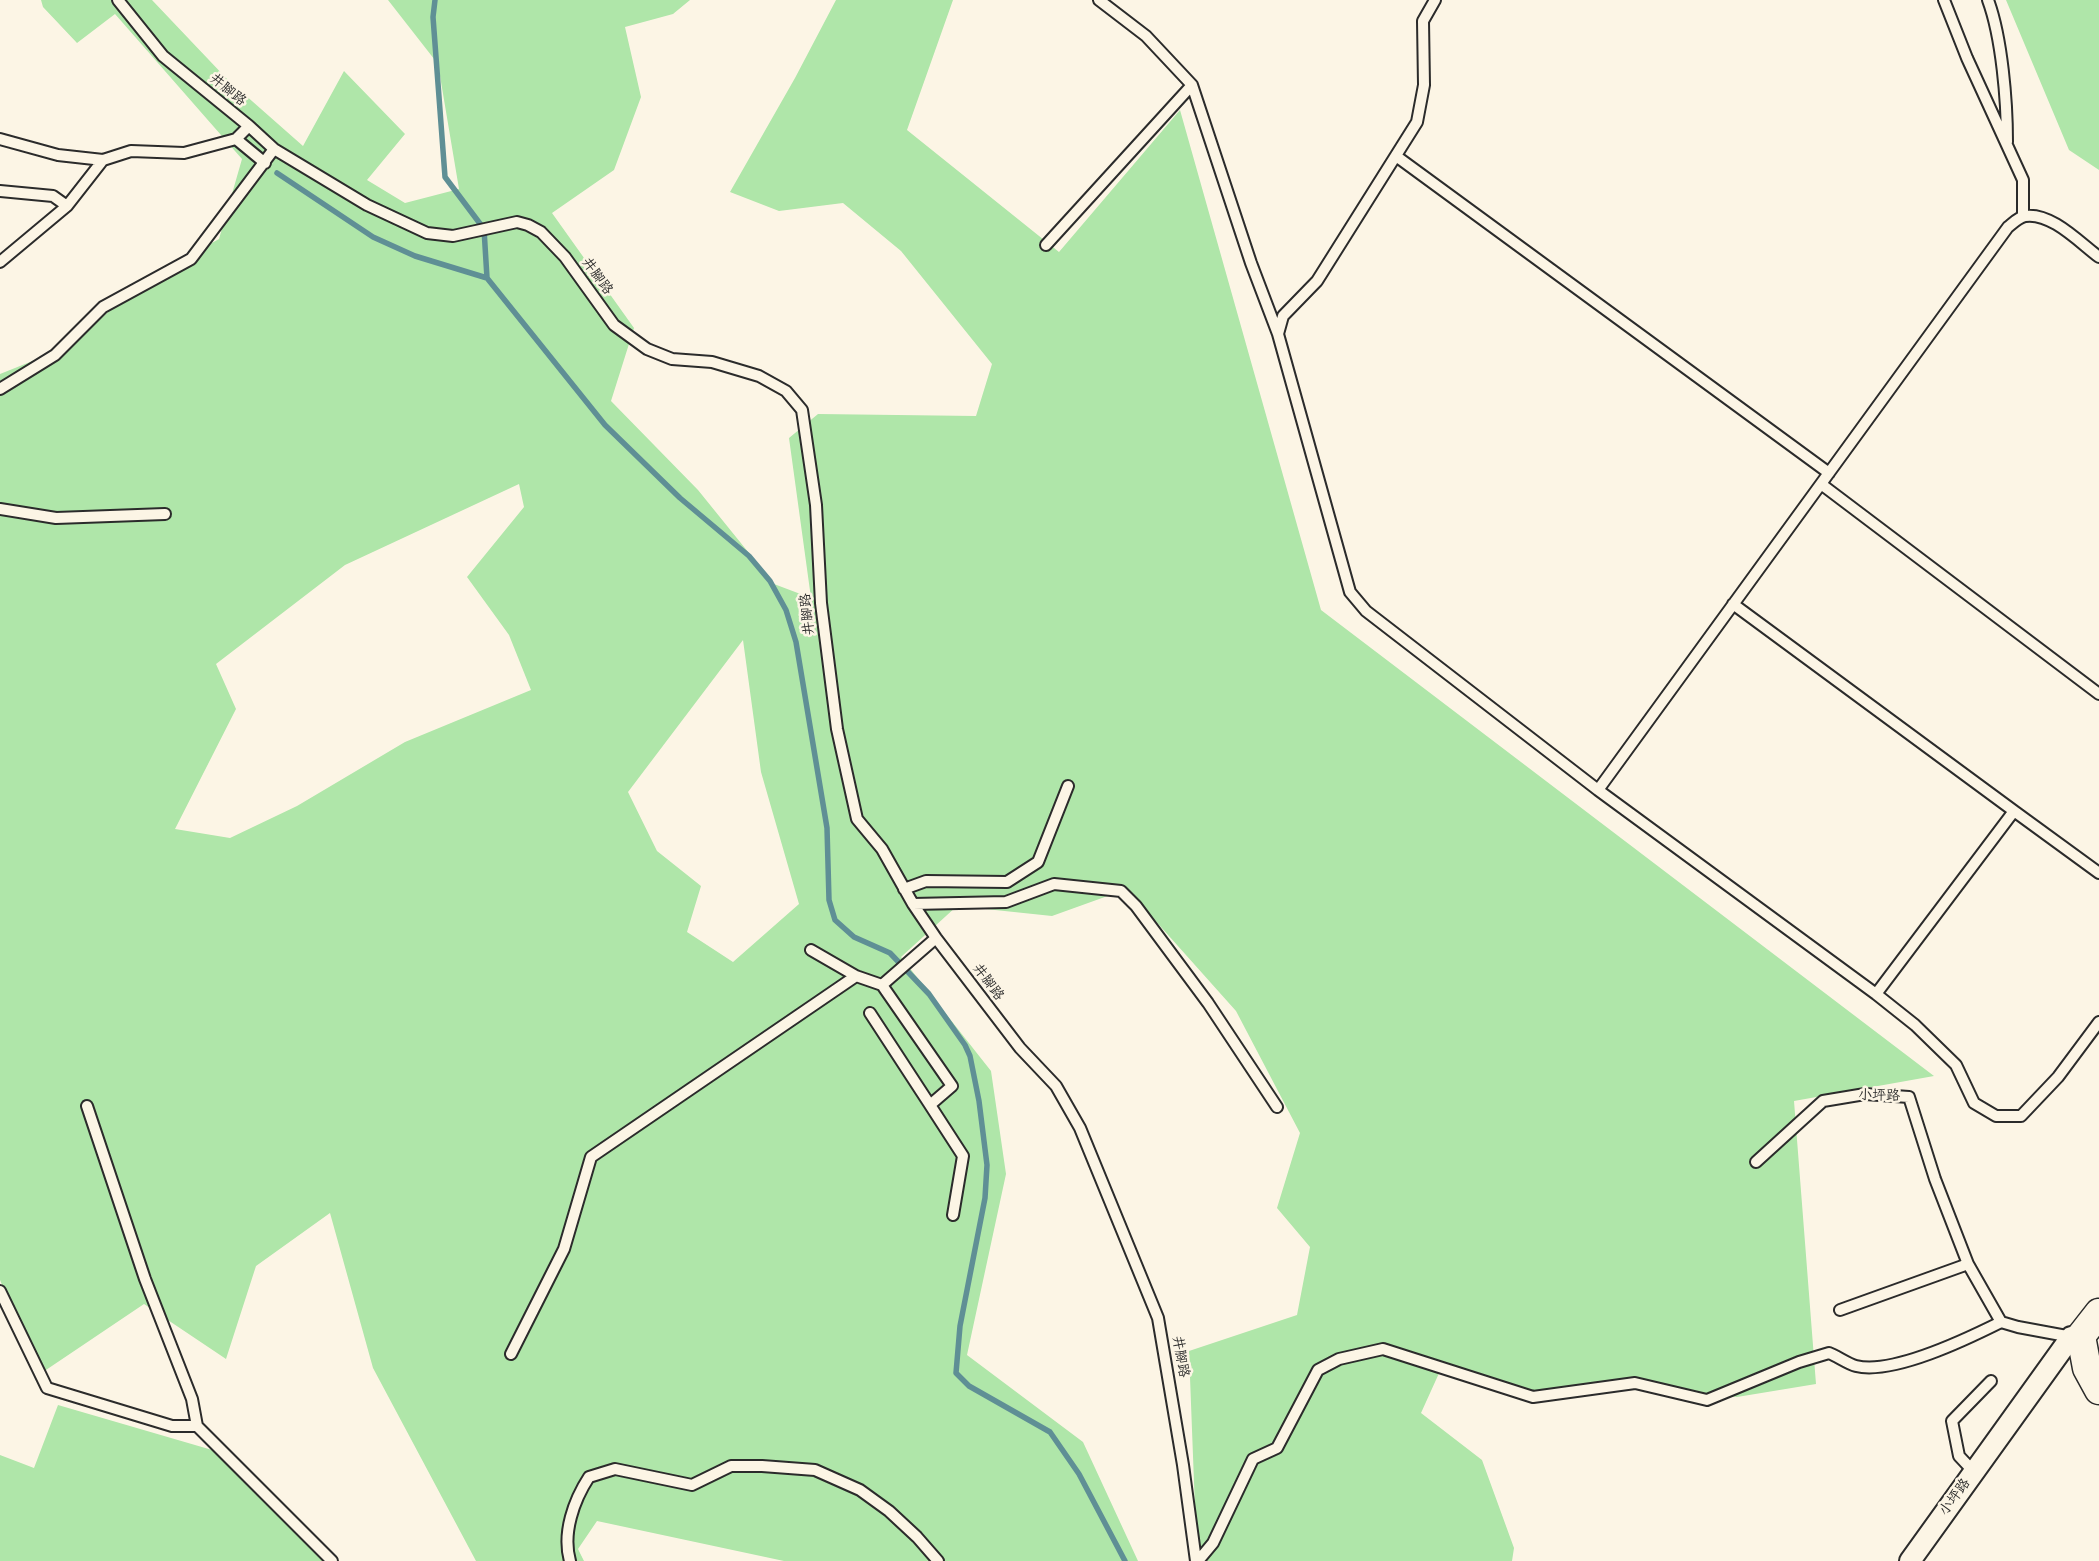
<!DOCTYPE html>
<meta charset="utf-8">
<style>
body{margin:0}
canvas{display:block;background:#fcf5e5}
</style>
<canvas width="2099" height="1561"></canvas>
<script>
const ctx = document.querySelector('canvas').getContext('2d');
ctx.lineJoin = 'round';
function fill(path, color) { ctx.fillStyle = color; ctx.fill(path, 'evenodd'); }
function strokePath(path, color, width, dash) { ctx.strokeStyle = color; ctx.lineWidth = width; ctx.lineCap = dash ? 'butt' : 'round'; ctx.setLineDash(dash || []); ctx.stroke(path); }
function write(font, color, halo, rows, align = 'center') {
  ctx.font = font + ' Kalam,"LXGW WenKai TC",sans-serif'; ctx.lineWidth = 5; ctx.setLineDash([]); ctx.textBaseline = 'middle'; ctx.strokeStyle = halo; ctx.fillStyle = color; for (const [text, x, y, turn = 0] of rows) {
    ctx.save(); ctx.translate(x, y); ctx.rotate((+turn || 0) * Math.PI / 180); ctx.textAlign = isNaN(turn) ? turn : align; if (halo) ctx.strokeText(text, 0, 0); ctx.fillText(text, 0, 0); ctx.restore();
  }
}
fill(new Path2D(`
 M41,0H152L227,79L303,146L344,71L405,134L367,180L405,203L459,189L438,64L388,0H690L673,14L625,27L641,97L614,170L552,213L634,328L611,401L698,490L774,584L811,598L789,438L818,414L976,416L992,364L901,251L843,203L779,211L730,192L795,78L836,0H953L907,130L1059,252L1180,110L1321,610L1934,1076L1794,1101L1816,1384L1737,1397L1637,1387L1553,1398L1440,1371L1421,1413L1482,1460L1514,1548L1512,1561H1197L1189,1351L1297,1315L1310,1247L1277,1208L1300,1133L1236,1011L1127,889L1052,916L957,906L901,957L991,1071L1006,1174L967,1355L1083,1442L1138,1561H784L597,1521L578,1549L584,1561H476L373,1368L330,1213L256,1266L226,1359L144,1304L40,1374L0,1280V374L70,346L143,281L219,239L242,159L115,14L77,43L43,7ZM519,484L524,507L467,577L509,635L531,690L405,742L297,806L230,838L175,829L236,709L216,664L345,565ZM743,640L761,772L799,904L733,962L687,932L701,886L657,851L628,792Z
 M2006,0H2099V170L2069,150Z
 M58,1405L219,1452L332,1561H0V1455L34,1468Z`), '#afe6a9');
strokePath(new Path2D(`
 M435,0L433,17L445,177L484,229L487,278L605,425L680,498L749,556L770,581L786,610L796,642L827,828L829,900L835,920L854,937L890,953L929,994L965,1045L970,1056L979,1101L987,1165L985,1198L960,1326L956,1373L969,1386L1050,1432L1079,1474L1125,1561
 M277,173L373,237L415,256L487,278`), '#5f8f95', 5.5);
const lane = new Path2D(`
 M118,0L163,56L249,126L274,149L367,205L427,233L453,236L517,222L528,225L541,232L565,257L614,325L647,349L672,359L712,362L759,376L786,391L802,410L816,505L821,603L837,729L857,819L882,849L913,904L936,938L1020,1048L1056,1086L1080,1128L1158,1318L1183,1465L1196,1561
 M1099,0L1146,36L1192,85L1251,263L1278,334
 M1435,0L1423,21L1424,85L1417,122L1317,281L1283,316L1278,334L1350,592L1366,611L1598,790L1876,994L1915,1025L1956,1065L1974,1103L1996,1116H2021L2058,1077L2099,1022
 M1944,0L1967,58L2023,180V216
 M1988,0C2002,38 2007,101 2007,142
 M0,139L58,155L103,160
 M236,139L265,163
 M1396,156L1829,473
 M0,191L53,196L67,206
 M1046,245L1192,85
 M0,262L67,206L103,160L131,151L184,153L236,139L249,126
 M0,389L55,355L103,307L191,259L274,149
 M1821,484L2099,694
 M0,509L56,518L165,514
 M1733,604L2014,811L1876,994
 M1598,790L2008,227C2013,223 2019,217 2025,216C2051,212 2079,242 2099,257
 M2014,811L2099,873
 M904,889L926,881L1007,882L1038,862L1068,786
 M913,904L1006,902L1054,884L1121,891L1136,906L1208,1003L1277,1107
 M811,950L856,976L882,985L952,1086L930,1105L870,1013
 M882,985L936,938
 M930,1105L963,1156L953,1215
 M87,1106L145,1279L192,1399L197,1426L332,1561
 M1756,1162L1823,1101L1865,1094L1909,1097L1935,1179L1968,1264L2001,1322L2018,1327L2072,1337
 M0,1291L47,1388L172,1426H197
 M1840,1310L1968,1264
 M511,1354L564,1249L591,1157L856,976
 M1974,1472L1959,1456L1952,1421L1991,1381
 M570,1561C562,1533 574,1500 589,1477L615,1469L692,1485L731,1466H762L815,1470L860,1490L889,1511L917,1537L938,1561
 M1198,1561L1213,1543L1253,1459L1277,1448L1318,1370L1339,1359L1383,1349L1533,1397L1635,1383L1707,1400L1799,1362L1829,1353C1837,1356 1848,1364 1856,1366C1893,1375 1967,1339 2001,1322`);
const street = new Path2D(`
 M1910,1561L2071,1337`);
const secondary = new Path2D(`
 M2099,1313L2081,1336L2087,1368L2099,1390`);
strokePath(lane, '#2b2b2b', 14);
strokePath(street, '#2b2b2b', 24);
strokePath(secondary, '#2b2b2b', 31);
strokePath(lane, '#fcf5e5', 10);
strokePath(street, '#fcf5e5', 20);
strokePath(secondary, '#fcf5e5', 28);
write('14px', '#2b2b2b', '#fcf5e5', [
 ["井腳路",227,91,39],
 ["井腳路",596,277,54],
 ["井腳路",809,614,-96],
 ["井腳路",987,983,53],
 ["小坪路",1879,1097,1],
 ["井腳路",1179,1357,80],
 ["小坪路",1956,1498,-54]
]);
</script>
